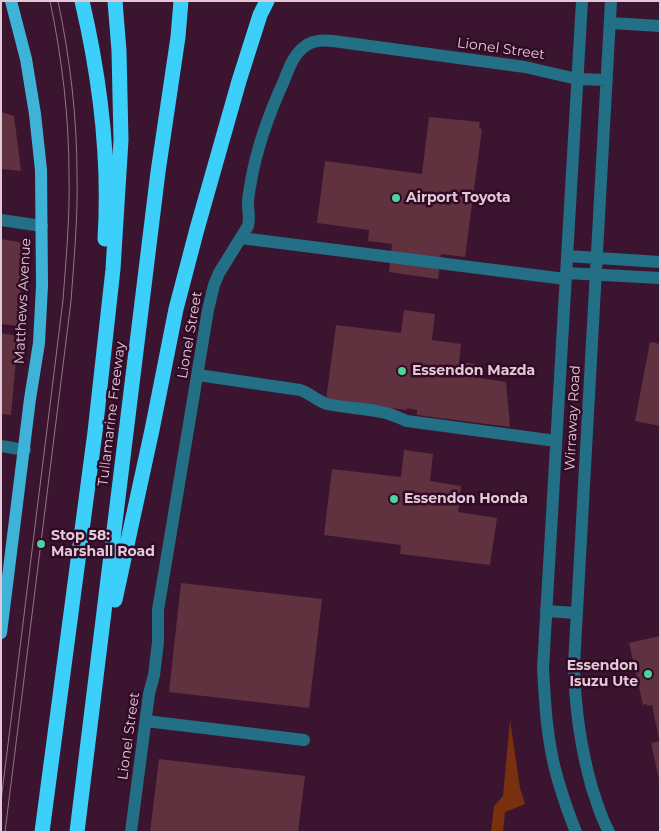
<!DOCTYPE html>
<style>
body{margin:0}
#map{position:relative;width:661px;height:833px;overflow:hidden;background:#3b152f;font-family:Montserrat,sans-serif}
canvas{display:block}
.frame{position:absolute;inset:0;border:2px solid #e2c9d7;pointer-events:none}
</style>
<div id="map">
<canvas width="661" height="833"></canvas>
<div class="frame"></div>
</div>
<script>
const ctx = document.querySelector('canvas').getContext('2d');
ctx.lineJoin = 'round';
function fill(path, color) { ctx.fillStyle = color; ctx.fill(path, 'evenodd'); }
function strokePath(path, color, width, dash) { ctx.strokeStyle = color; ctx.lineWidth = width; ctx.lineCap = dash ? 'butt' : 'round'; ctx.setLineDash(dash || []); ctx.stroke(path); }
function write(font, color, halo, rows, align = 'center') {
  ctx.font = font + ' Montserrat,sans-serif'; ctx.lineWidth = 5; ctx.setLineDash([]); ctx.textBaseline = 'middle'; ctx.strokeStyle = halo; ctx.fillStyle = color; for (const [text, x, y, turn = 0] of rows) {
    ctx.save(); ctx.translate(x, y); ctx.rotate((+turn || 0) * Math.PI / 180); ctx.textAlign = isNaN(turn) ? turn : align; if (halo) ctx.strokeText(text, 0, 0); ctx.fillText(text, 0, 0); ctx.restore();
  }
}
fill(new Path2D(`
 M510,720L520,788L525,804L505,812L503,832H491L494,806L503,796Z`), '#79300e');
fill(new Path2D(`
 M1,112L14,116L21,171L1,169Z
 M429,117L480,122L479,128L482,129L465,257L441,254L438,279L389,272L392,244L368,241L369,230L317,223L325,161L422,174Z
 M1,239L24,243L18,326L1,324Z
 M404,310L435,314L432,340L461,344L459,362L475,364L474,377L506,382L510,427L417,415V410L407,408V410L326,400L336,325L401,333Z
 M1,333L18,336L11,415L1,414Z
 M650,342L660,344V426L635,421Z
 M404,450L433,454L430,481L461,486L458,512L497,518L490,565L400,554L401,545L324,535L332,469L401,477Z
 M181,583L322,599L309,708L169,692Z
 M660,636V739H659L652,705L647,706L646,704L643,705L629,643Z
 M660,741V779H659L651,743Z
 M159,759L305,776L298,832H150Z`), '#60313f');
strokePath(new Path2D(`
 M611,23L660,26
 M1,220L42,226
 M241,238L565,279
 M567,256L660,262
 M566,273L660,278
 M198,375L300,390C310,393 317,401 327,404C345,408 363,408 381,412C390,413 398,418 407,421L556,441
 M1,446L25,450
 M546,611L576,613
 M146,721L304,740
 M131,832L149,694L154,675L158,642V610L208,310L214,285L219,273L248,226C250,218 248,211 248,203C248,196 250,188 251,181C257,147 269,114 283,83C288,71 293,55 304,47C312,40 323,40 333,41L525,67L577,79L607,80
 M576,832C569,815 563,797 558,780C547,743 545,705 543,668L582,1
 M609,832C601,818 597,803 592,788C580,746 575,709 574,665L611,1`), '#236f86', 12);
strokePath(new Path2D(`
 M1,633L30,399L39,343L42,286L41,170L35,114L26,59L11,1`), '#3fb3d7', 12);
strokePath(new Path2D(`
 M82,1C100,78 110,159 105,239
 M115,600L152,430L176,309L197,229L239,81L260,15L267,1
 M42,832L95,432L113,269L121,140L119,51L115,1
 M77,832L158,172L178,37L181,1`), '#3bcffa', 15);
strokePath(new Path2D(`
 M1,801L63,300C66,259 70,217 69,175C69,116 62,58 50,1
 M5,832L71,301C74,259 78,217 77,175C77,117 70,58 58,1`), '#937487', 1);
for (const [x, y, r, color] of [
 [396,198,5,"#4bd49b"],
 [402,371,5,"#4bd49b"],
 [394,499,5,"#4bd49b"],
 [41,544,5,"#4bd49b"],
 [648,674,5,"#4bd49b"]
]) { const dot = new Path2D(); dot.arc(x, y, r, 0, 2 * Math.PI); ctx.fillStyle = color; ctx.fill(dot); strokePath(dot, '#310b25', 2); }
write('14px', '#e2c9d7', '#310b25', [
 ["Lionel Street",501,49,8],
 ["Matthews Avenue",23,301,-87],
 ["Lionel Street",190,335,-80],
 ["Tullamarine Freeway",112,414,-83],
 ["Wirraway Road",573,418,-87],
 ["Lionel Street",129,736,-82]
]);
write('bold 14px', '#e2c9d7', '#310b25', [
 ["Airport Toyota",406,198],
 ["Essendon Mazda",412,371],
 ["Essendon Honda",404,499],
 ["Stop 58:",51,536],
 ["Marshall Road",51,552],
 ["Essendon",638,666,"right"],
 ["Isuzu Ute",638,682,"right"]
], 'left');
</script>
